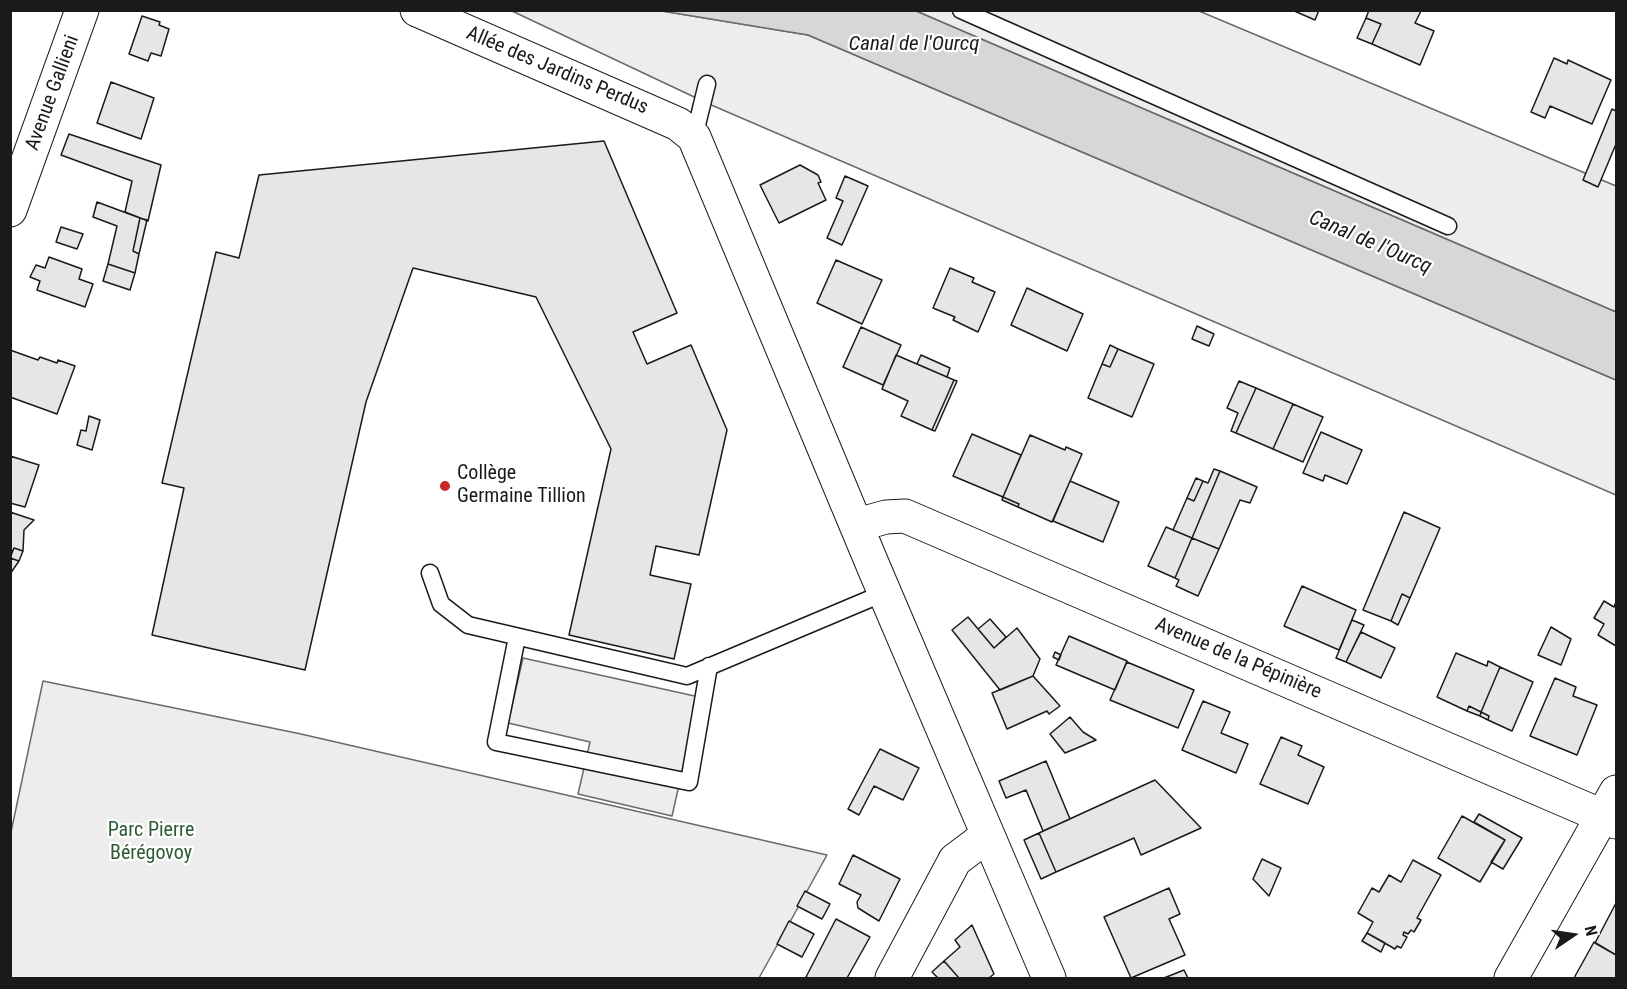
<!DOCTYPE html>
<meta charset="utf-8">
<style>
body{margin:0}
#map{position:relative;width:1627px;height:989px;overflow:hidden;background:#fff;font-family:"Roboto Condensed",sans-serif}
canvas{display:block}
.frame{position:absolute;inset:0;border:12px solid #1a1a1a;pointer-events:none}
.north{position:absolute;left:1543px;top:905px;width:60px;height:60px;-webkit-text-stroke:4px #fff;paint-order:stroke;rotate:77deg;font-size:16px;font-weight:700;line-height:24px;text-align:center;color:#1a1a1a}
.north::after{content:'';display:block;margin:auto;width:21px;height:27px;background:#1a1a1a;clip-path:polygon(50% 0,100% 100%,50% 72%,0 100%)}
</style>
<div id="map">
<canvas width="1627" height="989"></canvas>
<div class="frame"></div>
<div class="north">N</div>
</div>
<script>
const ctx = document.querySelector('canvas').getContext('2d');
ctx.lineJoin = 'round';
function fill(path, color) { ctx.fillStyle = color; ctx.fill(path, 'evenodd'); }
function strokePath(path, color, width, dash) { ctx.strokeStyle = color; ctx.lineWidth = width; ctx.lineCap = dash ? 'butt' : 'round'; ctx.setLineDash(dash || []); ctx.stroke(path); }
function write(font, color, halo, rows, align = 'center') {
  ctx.font = font + ' "Roboto Condensed",sans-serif'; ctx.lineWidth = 4.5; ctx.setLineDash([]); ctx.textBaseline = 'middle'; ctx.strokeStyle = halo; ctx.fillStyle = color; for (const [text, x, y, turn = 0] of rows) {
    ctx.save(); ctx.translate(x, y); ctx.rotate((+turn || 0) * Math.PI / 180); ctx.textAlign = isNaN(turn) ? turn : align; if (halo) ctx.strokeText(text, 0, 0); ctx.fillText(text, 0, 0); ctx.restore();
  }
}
const built = new Path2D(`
 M512,11H662L808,35L1616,380V495L709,104Z
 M916,11H1199L1616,186V312Z
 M523,658L699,697L672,816L578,794L590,742L508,723Z
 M43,681L301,734L827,855L759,978H11V832Z`);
fill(built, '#ededed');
strokePath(built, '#6a6a6a', 1.5);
const water = new Path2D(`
 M662,11H916L1616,312V380L808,35Z`);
fill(water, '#d7d7d7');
strokePath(water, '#6a6a6a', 1.5);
const building = new Path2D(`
 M1292,10H1319L1315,20Z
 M1369,10L1421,11L1415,23L1434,31L1420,65L1372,44L1381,24L1366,18Z
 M142,16L160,22L159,25L169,29L161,56L151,53L148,61L129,54Z
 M1366,18L1381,24L1372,44L1357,38Z
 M1554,58L1567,64L1568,60L1611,80L1592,124L1550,106L1545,118L1531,112Z
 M111,82L154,98L141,139L97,123Z
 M1612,109L1616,111V144L1598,187L1583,180Z
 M69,134L161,165L148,221L125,212L132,181L61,155Z
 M604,141L677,313L633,332L647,364L691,345L727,430L699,555L656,546L650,575L691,584L674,659L569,635L611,449L536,297L413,268L366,402L305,670L152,635L184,488L162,483L216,252L239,258L259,175Z
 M800,165L818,175L821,182L818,183L826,200L779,223L760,185Z
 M845,176L868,186L842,245L827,238L843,201L836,198Z
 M97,202L140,218L133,251L139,254L135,273L108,264L117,226L93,217Z
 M140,218L147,220L139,254L133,251Z
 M61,227L83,234L77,249L56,242Z
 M49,257L82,269L79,279L93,284L85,307L37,290L40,281L30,277L36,265L45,268Z
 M836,260L882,280L862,324L817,303Z
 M108,264L135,273L130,290L103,281Z
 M950,268L974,278L972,282L995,292L978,332L953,320L955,317L933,308Z
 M1027,288L1083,314L1067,351L1011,325Z
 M1197,326L1214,334L1209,346L1192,339Z
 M861,327L901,345L883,385L843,367Z
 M1110,345L1118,349L1110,367L1102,364Z
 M1118,349L1154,364L1132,417L1088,398L1102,364L1110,367Z
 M10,350L38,360L40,357L57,363L58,360L75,366L57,414L10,397Z
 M896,355L954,380L932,430L901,416L908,401L882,389Z
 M921,355L950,368L947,377L917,364Z
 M954,380L957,381L935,431L932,430Z
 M1239,381L1256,388L1236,433L1231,431L1238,413L1227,408Z
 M1256,388L1293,404L1273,449L1236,433Z
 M1293,404L1323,417L1303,462L1273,449Z
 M89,416L100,420L92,450L77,445L81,430L86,431Z
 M1321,432L1362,450L1347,484L1325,475L1323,481L1303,473Z
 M972,434L1021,455L1003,497L953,476Z
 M1030,435L1065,450L1066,447L1082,454L1052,522L1018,507L1019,504L1003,497Z
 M10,456L39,465L25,507L10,503Z
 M1214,469L1220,471L1192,538L1173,530L1187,498L1194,501L1203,481L1208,483Z
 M1220,471L1257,487L1250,503L1240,500L1219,549L1192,538Z
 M1196,478L1203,481L1194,501L1187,498Z
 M1070,481L1119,502L1103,542L1053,521Z
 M1003,497L1019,504L1018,507L1002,500Z
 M10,512L34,520L24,530L23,551L14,548L10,556Z
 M1404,512L1440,528L1410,598L1402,594L1391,621L1363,610Z
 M1166,527L1192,538L1175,578L1148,566Z
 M1192,538L1219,549L1198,596L1176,586L1179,580L1175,578Z
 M14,548L23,551L19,561L10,558Z
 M10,558L19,561L10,574Z
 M1302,586L1356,610L1339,650L1284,626Z
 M1402,594L1410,598L1398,625L1391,621Z
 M1604,601L1614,607L1616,602V646L1598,635L1604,624L1594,618Z
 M968,617L994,648L1017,628L1040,659L1033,676L1000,690L952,630Z
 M990,619L1006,637L994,648L978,629Z
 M1352,620L1364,625L1346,662L1336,658Z
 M1551,627L1571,639L1561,665L1538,655Z
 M1361,632L1395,648L1381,678L1346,662Z
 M1069,636L1127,661L1115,690L1056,665Z
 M1055,652L1061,655L1059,660L1053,657Z
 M1456,653L1487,666L1488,661L1500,667L1481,712L1469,706L1467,711L1437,697Z
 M1127,662L1194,690L1178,728L1110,700Z
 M1500,667L1533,682L1512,731L1488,720L1489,716L1481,712Z
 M1033,676L1060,706L1049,714L1047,711L1007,729L992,693Z
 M1555,678L1576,687L1573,696L1597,705L1577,755L1530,736Z
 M1203,701L1230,712L1221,733L1248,744L1236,773L1182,750Z
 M1469,706L1481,712L1480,716L1467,711Z
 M1481,712L1489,716L1488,720L1480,716Z
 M1070,717L1083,732L1096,740L1065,753L1050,734Z
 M1281,737L1302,746L1298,755L1324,767L1308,804L1260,784Z
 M880,749L919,768L903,800L874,786L859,815L848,809Z
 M1046,761L1070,819L1043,831L1026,790L1006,798L999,781Z
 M1155,780L1201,828L1141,855L1134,838L1056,872L1039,833Z
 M1479,814L1522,838L1503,869L1491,862L1505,840L1474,822Z
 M1462,816L1505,840L1480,882L1438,858Z
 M1039,833L1056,872L1041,879L1024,840Z
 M853,855L900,879L879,921L858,908L857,902L861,895L839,884Z
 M1262,859L1281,868L1269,896L1253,879Z
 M1413,860L1441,875L1417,918L1421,920L1414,932L1411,930L1408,934L1404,932L1403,935L1407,937L1401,948L1397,946L1395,949L1367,933L1373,922L1358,913L1372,888L1379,892L1389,875L1401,882Z
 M1169,888L1180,914L1169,919L1185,955L1131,978L1104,917Z
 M805,891L830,904L822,919L797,906Z
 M1616,903V955L1595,943Z
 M836,919L870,937L847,978H809L806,977Z
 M789,921L814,934L802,957L777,944Z
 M972,925L994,974L989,978H959L944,961L960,947L955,940Z
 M1367,933L1385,943L1381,952L1362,941Z
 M1594,942L1616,955V978H1574Z
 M944,961L959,978H938L932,972Z
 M1184,970L1188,978H1164Z`);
fill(building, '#e6e6e6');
strokePath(building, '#1a1a1a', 1.5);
const service = new Path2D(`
 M961,10L1448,226
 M694,137L707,84
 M430,573L441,604L468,625L687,676L884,593
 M517,637L496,742L689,782L709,666`);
const minor = new Path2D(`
 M417,10L678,124L694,137L874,568L1049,978
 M10,210L82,10
 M857,525L886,517L905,516L1616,822
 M892,978L955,860L987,836
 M1511,978L1616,792`);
strokePath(service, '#1a1a1a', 19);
strokePath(minor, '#1a1a1a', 35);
strokePath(service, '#fff', 16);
strokePath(minor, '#fff', 33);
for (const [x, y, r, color] of [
 [445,486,6,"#c62828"]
]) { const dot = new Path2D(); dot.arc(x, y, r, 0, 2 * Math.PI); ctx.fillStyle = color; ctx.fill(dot); strokePath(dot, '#fff', 2); }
write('20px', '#1a1a1a', '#fff', [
 ["Allée des Jardins Perdus",557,71,23],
 ["Avenue Gallieni",53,93,-70],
 ["Avenue de la Pépinière",1238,659,23]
]);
write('20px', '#1a1a1a', '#fff', [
 ["Collège",457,474],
 ["Germaine Tillion",457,497]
], 'left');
write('20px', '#2b5a34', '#fff', [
 ["Parc Pierre",151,831],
 ["Bérégovoy",151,854]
]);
write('italic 21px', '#1a1a1a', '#fff', [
 ["Canal de l'Ourcq",914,45],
 ["Canal de l'Ourcq",1370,243,23]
]);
</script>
